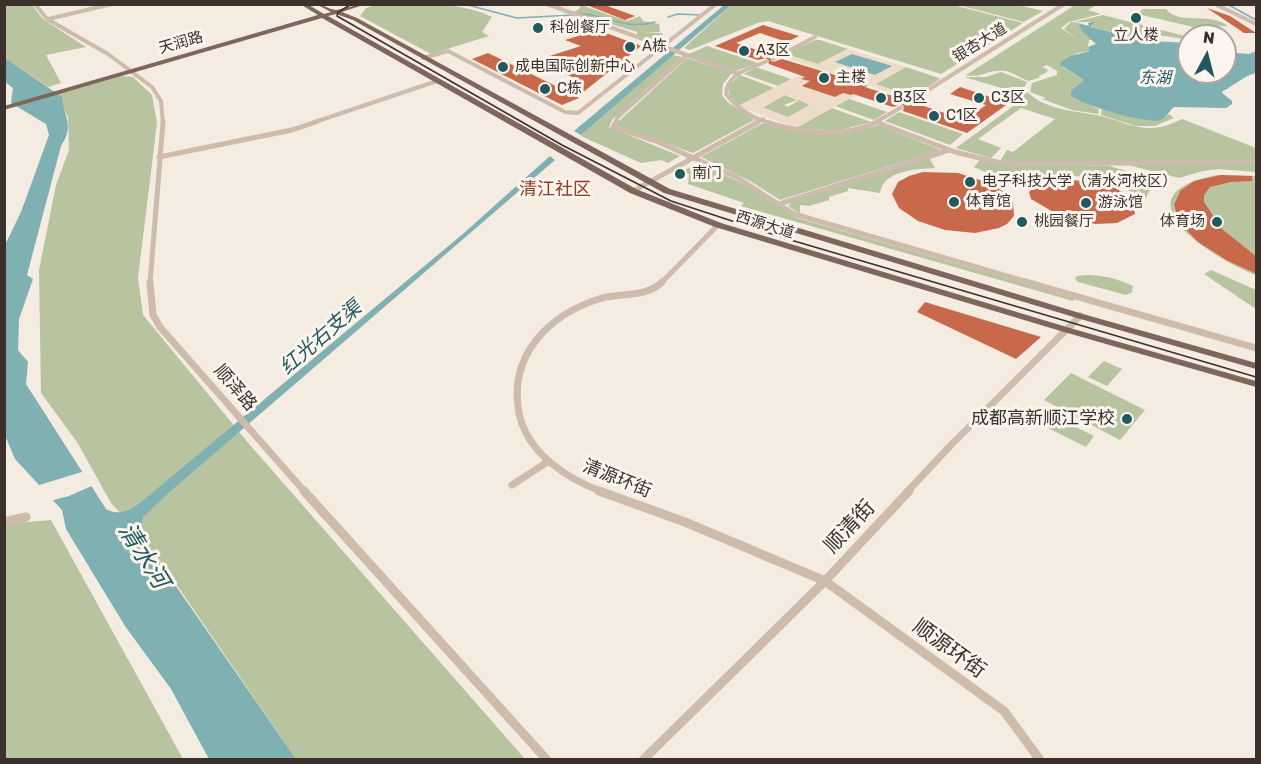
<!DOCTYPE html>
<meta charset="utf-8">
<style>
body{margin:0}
#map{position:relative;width:1261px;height:764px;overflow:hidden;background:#f4ebe1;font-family:Rubik,sans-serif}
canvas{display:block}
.frame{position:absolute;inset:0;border:6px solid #3b302b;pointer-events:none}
.north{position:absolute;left:1177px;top:24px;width:60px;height:60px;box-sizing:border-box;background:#fbf5ee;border:2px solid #aea6a0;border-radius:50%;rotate:7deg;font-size:16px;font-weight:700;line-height:24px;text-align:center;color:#3b302b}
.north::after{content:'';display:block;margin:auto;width:21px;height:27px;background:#1f5a5e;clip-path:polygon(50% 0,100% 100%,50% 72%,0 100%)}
</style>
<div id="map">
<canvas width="1261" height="764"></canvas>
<div class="frame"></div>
<div class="north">N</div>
</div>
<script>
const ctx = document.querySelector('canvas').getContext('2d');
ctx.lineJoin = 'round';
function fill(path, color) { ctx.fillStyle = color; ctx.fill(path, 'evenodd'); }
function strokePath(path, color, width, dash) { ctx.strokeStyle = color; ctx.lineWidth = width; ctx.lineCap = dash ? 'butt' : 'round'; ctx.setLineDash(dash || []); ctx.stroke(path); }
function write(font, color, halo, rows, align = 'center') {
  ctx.font = font + ' Rubik,"Noto Sans SC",sans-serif'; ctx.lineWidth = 6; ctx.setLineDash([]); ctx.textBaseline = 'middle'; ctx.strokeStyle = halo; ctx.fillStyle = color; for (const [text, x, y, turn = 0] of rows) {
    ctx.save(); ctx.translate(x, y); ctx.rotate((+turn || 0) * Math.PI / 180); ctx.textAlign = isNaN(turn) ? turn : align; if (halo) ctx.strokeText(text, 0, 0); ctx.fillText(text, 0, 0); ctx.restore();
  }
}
fill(new Path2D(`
 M379,4C414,4 460,1 492,17L482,32L489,36L431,54L360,16L366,8Z
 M4,5H32L43,19L86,47L46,55L61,83L48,87L5,58Z
 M581,5L627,21L640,16L643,21L659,24L660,32L641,33H662L664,42L659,43L637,35V32L573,12L579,9Z
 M731,5H953L1023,23L941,74L768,21L758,23L690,50L684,48Z
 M958,5H1018L1043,11L1024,22Z
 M1075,5H1097L1088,10L1101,14L1069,22L1061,28L1077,39L1064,29L1071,22L1078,23L1082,30L1093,40H1089L1088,47L1091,51L1078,53L1063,62L1062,67L1084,80L1077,86L1074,98L1099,109L1098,114L1072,110L1042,99L1046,98L1030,92L1032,83L1057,75V71L1047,65L1042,67L1048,70L1046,73L1038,76L1041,77L1029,81C1017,77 1009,68 996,71C983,72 981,78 966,75Z
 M1143,9H1166C1179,26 1209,11 1228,26L1193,27L1138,14Z
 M1103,15L1189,37V40L1147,33L1150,40L1090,27L1095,22H1074Z
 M815,40H820L848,49L818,64L785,54Z
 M707,46L758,63L736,71L689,54Z
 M673,55L682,57L612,120L609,127L680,156L668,163L661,160L641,163L583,137L581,135Z
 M687,58L732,73L723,84L722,95C731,109 747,110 754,120L693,153L617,126L618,122Z
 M756,67L791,79L778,86L744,74Z
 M906,67L939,78L940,79L913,97L875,84Z
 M1001,72L1027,82L1024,88C1040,110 1077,111 1101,116C1118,120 1132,128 1151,128C1162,128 1171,124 1182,119L1256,148V160L1031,163L1000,161L1007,150L1013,152L1055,119L1021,108L978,139L1001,148L991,158L956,148L1016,104L1010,96L1015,92L964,77H986Z
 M740,75L774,88L738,106L729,94L728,86Z
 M122,76L133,77L152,95L157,123L138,278L143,315L250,445L525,759H296L172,578L139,533L111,503L77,442L41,393L39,270L56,185L69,150L68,117L63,108L62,98L58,94Z
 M785,95L797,100L784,105L788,107L799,100L810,105L788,117L762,108Z
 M849,99L887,112L874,120L835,106Z
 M832,108L871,122L837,131L796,128Z
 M1102,108C1122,113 1152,129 1169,114L1174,118L1155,126H1136L1101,115Z
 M899,112L963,134L950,145L885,121Z
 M766,123L803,132L859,131L878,125L941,150L780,200L750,181L701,157L761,124Z
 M929,158L935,168C918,169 883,170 880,193L848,188V191L829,197V200L809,206L800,205V214L788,206L792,202Z
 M980,160L1014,166H1109L1156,179L1142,205C1137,198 1133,193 1126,189C1106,177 1041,167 1026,187L1008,177L1001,179L974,167Z
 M1256,162V172L1218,169L1203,171L1179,178L1128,165Z
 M698,163L744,184L797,218L1075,298L1073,301L741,206L744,203L688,184L689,174L683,171Z
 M1217,175L1256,176V275C1212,258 1112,195 1217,175Z
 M1211,270L1256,290V309L1204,274Z
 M1090,275C1106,276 1118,279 1133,286L1132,292L1126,295L1078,282L1075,279L1077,276Z
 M1104,361L1122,369L1107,386L1088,377Z
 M1071,373L1145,410L1120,440L1044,400Z
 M1056,417L1094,436L1086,447L1048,428Z
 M51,520L183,759L5,760V524Z`), '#b8c4a0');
fill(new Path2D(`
 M848,49L906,67L876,84L913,97L910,99L780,56L785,54L818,64Z
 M800,75L805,77L802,79L810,81L803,86L835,97L843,93L856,95L796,128L738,106ZM785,95L797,100L793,104L799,100L810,105L788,117L762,107Z`), '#ecdcc8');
fill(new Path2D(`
 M724,5H731L581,135L574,131Z
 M1091,22H1095L1090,27L1151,41L1189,43V72H1225V52L1249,54L1256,51V73C1243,76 1235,85 1223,91L1222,93L1232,101V104L1226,108L1174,107C1169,111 1167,117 1161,120C1147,125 1083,105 1071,96V91L1084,80L1060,65L1062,61L1071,56L1090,51L1088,47L1096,44L1082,31L1078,23L1089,26L1088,23Z
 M852,54L892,66L875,75L835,62Z
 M5,58L62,97C64,119 75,125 61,146L27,275L33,279L19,319L18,350L28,362L26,384L106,509C118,516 129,511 140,503L464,233L550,156L555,160L166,495L143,517L139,533L296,759H209L171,689L125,626L66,529L62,510L15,459L4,433V247L21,212L49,135L46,124L11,103L13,88L5,82Z`), '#7fb0b2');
fill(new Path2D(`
 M85,471L94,485L69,496L50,501L36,486Z`), '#f4ebe1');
strokePath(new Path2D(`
 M464,4L517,18L573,15
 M1227,4L1256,20
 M579,14C610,14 621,31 655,22
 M668,17L678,14L700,15`), '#7fb0b2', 1.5);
fill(new Path2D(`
 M584,4H602L635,16L625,20Z
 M1207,8L1230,16L1256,33H1244Z
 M763,25L799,36L787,42L760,33L736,43L772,55L773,62L782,59L868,85L865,87L905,100L908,106L915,103L965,120L986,105L950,94L960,87L1009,103L967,133L903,111L904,106L901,104L893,107L853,94L851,95L843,93L835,97L802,86L810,81L801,79L805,77L769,64L766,58L758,60L715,46Z
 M598,30L641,46L577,97L579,98L562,105L472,59L488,53L568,92L582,81L534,61L581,46L565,40Z
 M923,172L958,173L992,184L1004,192L1013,202L1014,216L1007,224L999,228L975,233L945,230L918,221L899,208L892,194L898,182L909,176Z
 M1221,175L1252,176V181L1230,182L1210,187L1204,195V202L1222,229L1257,257V274L1228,261L1198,242L1180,223L1174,205L1180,191L1194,181Z
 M1067,180L1086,181L1116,188L1133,200L1135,214L1117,223L1095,224L1055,213L1031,199L1029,192L1037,184Z
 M925,302L1041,337L1016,359L917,312Z`), '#c8694b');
strokePath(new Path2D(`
 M765,62L775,58
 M900,108L909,102`), '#cfc6bd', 4, [4, 2]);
strokePath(new Path2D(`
 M35,4L47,19L108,54L152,87L161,101L163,123
 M547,4L739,74
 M1215,4L1256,24
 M48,19L112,4
 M423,58L448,51L565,112L578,113L716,4
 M775,58L815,37
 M765,62C749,69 727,73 726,94C738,109 752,118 770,123
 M909,102L1064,4
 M876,122L879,123
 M312,123L437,81
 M615,123L618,117L687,55
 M755,123L763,119
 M874,123L900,108`), '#cdbbac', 4);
strokePath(new Path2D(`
 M616,122L613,127L656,141L738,178L794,214L1031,283
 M765,122C802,133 842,139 877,122
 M876,122L955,152L1005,164L1256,162
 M159,157L292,130L316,122
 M633,191L758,122
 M779,204L949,150
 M150,283L163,122
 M661,283L718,225`), '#cdbbac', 5);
strokePath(new Path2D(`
 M150,282L153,315L160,327L305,492
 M1026,282L1256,348
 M512,485L549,461
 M603,492C567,479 527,453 519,413C508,355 549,314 602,298C622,293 647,297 662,282
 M907,492L951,445L1080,316`), '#cdbbac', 7);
strokePath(new Path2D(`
 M304,491L547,760
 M599,491L685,522L825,581L1004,711L1040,760
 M4,522L26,517
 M643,760L825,581L909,491`), '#cdbbac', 9);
fill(new Path2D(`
 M300,4H307L324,14L331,12L316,4C323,4 328,9 336,10C342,10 356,4 366,4L342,12L357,18L670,189L1083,314L1256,363V369L1077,318L664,193L353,20L336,14L328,16L636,189L721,223L1070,328L1256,381V387L1064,332L715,227L630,193L322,18L4,110V106L318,15Z`), '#7d675c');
strokePath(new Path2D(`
 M352,4L338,12L337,16L562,145L671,201L784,238L1256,377`), '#3b302b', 1.5);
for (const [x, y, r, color] of [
 [1136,18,6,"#1f5a5e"],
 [538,28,6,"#1f5a5e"],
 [630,47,6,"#1f5a5e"],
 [744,51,6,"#1f5a5e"],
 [503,67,6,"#1f5a5e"],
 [824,78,6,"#1f5a5e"],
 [545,89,6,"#1f5a5e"],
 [881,98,6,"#1f5a5e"],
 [979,98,6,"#1f5a5e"],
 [934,116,6,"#1f5a5e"],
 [680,174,6,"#1f5a5e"],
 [970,182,6,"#1f5a5e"],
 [954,202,6,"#1f5a5e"],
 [1086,203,6,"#1f5a5e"],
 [1022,222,6,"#1f5a5e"],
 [1217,222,6,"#1f5a5e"],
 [1127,419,6,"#1f5a5e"]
]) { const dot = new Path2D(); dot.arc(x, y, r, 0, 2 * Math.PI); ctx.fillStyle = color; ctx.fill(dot); strokePath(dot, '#fbf5ee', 2); }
write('15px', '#3b302b', '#fbf5ee', [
 ["科创餐厅",550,28],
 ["立人楼",1136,36,"center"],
 ["A栋",642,47],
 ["A3区",756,51],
 ["成电国际创新中心",515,67],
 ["主楼",836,78],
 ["C栋",557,89],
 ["B3区",893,98],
 ["C3区",991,98],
 ["C1区",946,116],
 ["南门",692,174],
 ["电子科技大学（清水河校区）",982,182],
 ["体育馆",966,202],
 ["游泳馆",1098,203],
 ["桃园餐厅",1034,222],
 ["体育场",1205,222,"right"]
], 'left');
write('15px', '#3b302b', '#fbf5ee', [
 ["天润路",181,43,-16],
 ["银杏大道",980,43,-32],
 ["西源大道",765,225,17]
]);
write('italic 16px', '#1f5a5e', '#fbf5ee', [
 ["东湖",1155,78]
]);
write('18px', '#8c3b22', '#fbf5ee', [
 ["清江社区",555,190]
]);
write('18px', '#3b302b', '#fbf5ee', [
 ["顺泽路",235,388,49],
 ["清源环街",617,479,22]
]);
write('18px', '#3b302b', '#fbf5ee', [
 ["成都高新顺江学校",1115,419]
], 'right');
write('italic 20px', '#1f5a5e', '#fbf5ee', [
 ["红光右支渠",321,338,-41]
]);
write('21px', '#3b302b', '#fbf5ee', [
 ["顺清街",850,527,-47],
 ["顺源环街",949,649,36]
]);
write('italic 24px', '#1f5a5e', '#fbf5ee', [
 ["清水河",143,556,58]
]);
</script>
